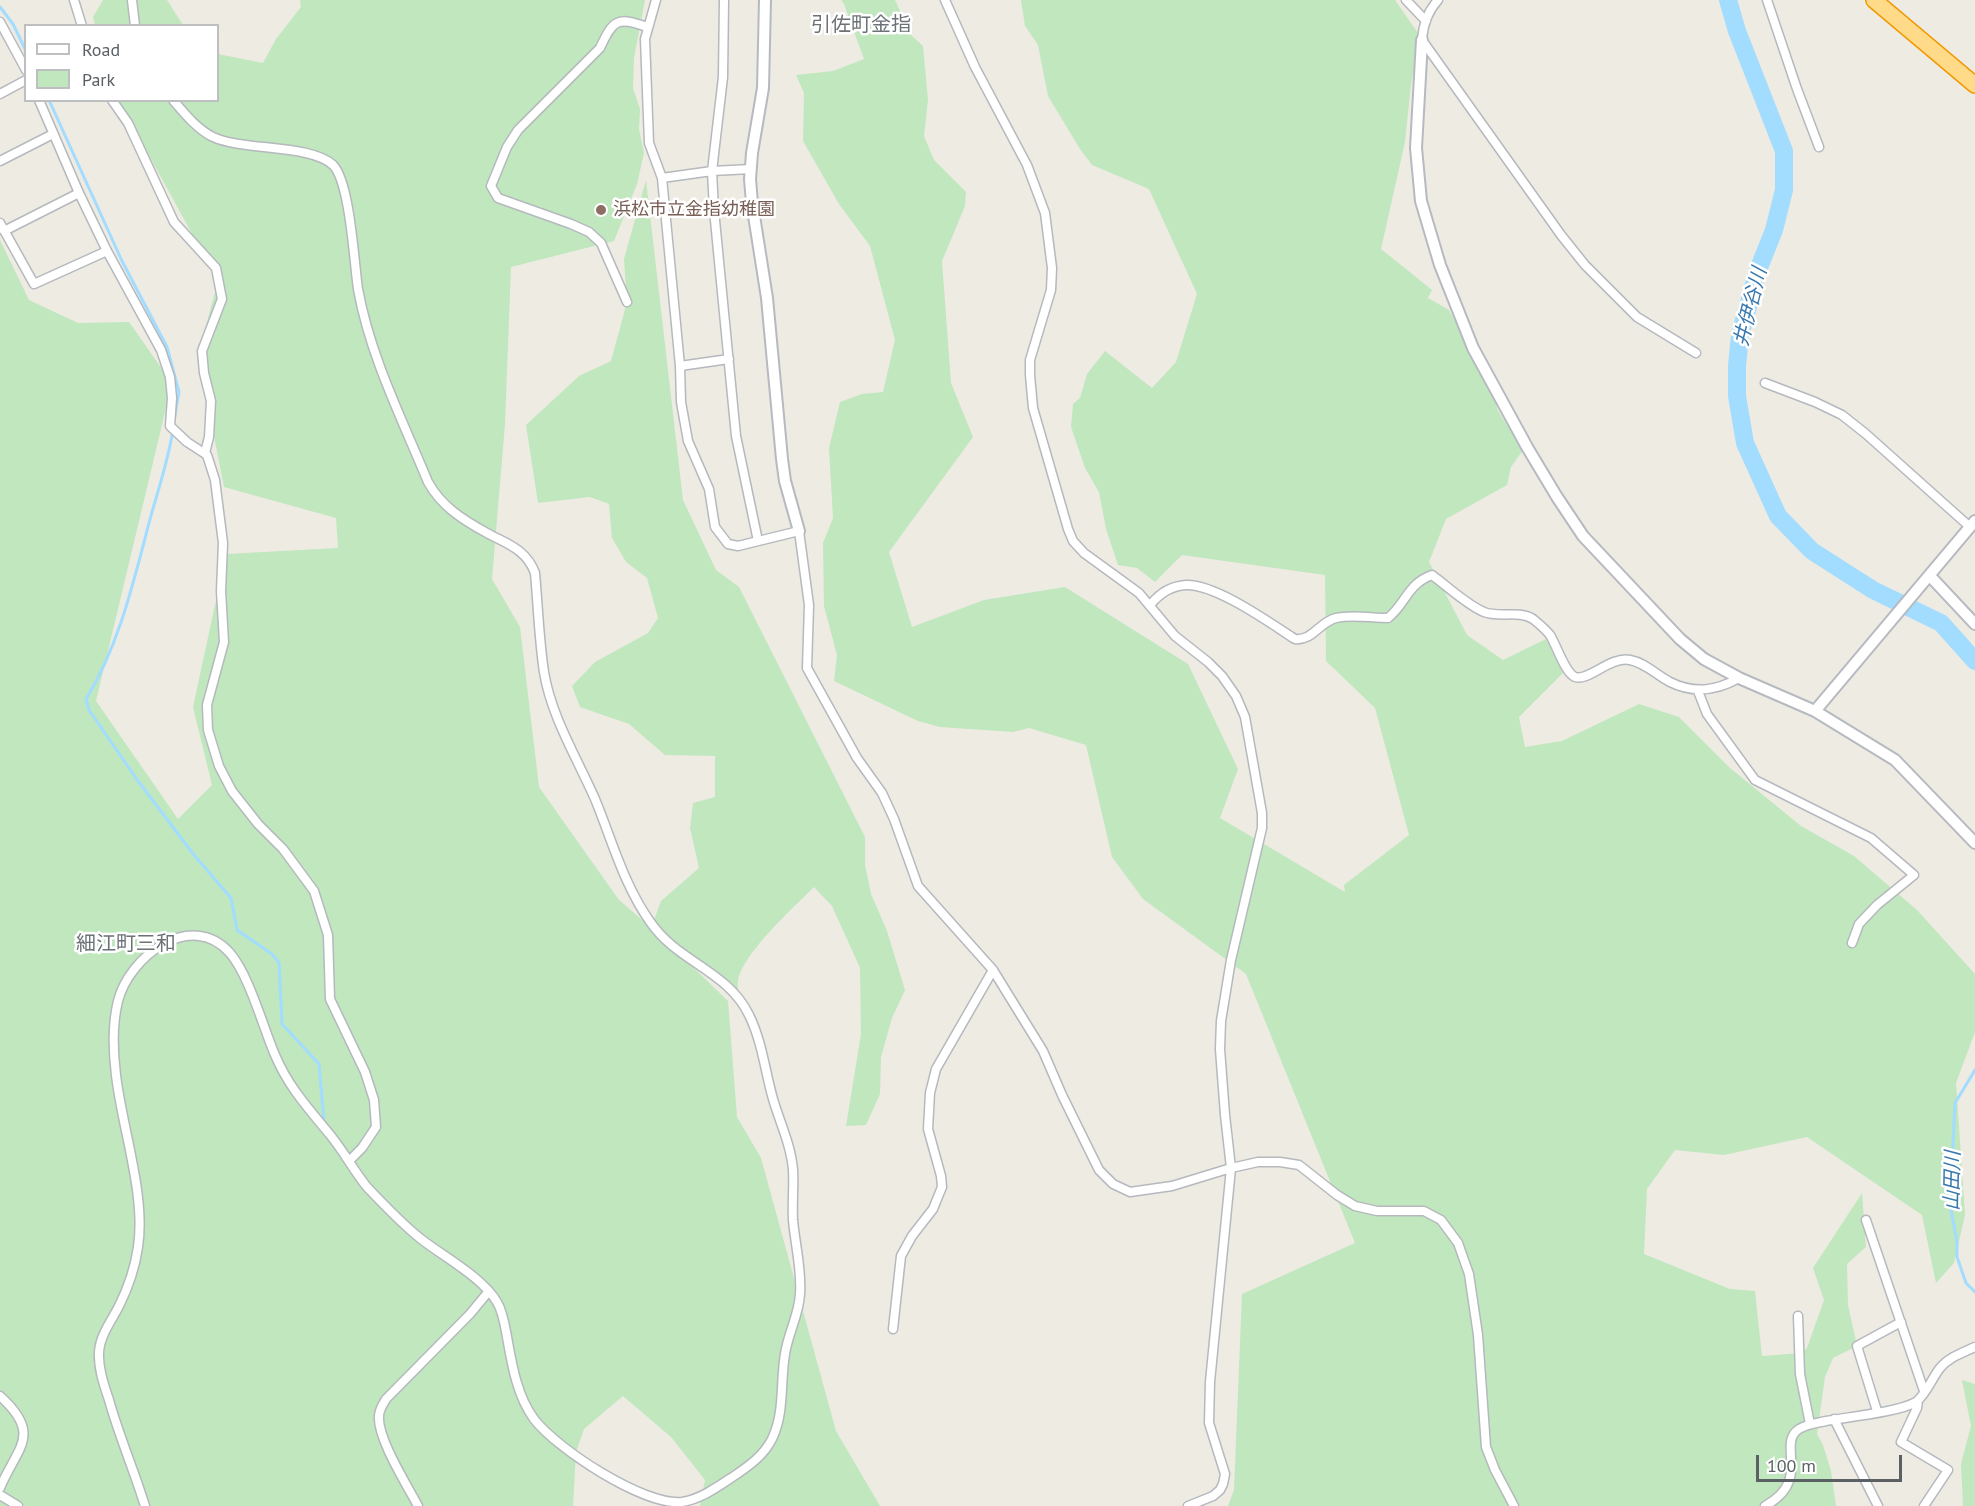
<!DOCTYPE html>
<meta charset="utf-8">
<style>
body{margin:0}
#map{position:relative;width:1975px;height:1506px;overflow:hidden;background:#eeebe3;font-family:"PT Sans",sans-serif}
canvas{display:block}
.legend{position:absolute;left:24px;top:24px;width:195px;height:78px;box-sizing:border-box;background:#fff;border:2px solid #bdbfc1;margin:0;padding:8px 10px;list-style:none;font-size:18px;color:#5b6064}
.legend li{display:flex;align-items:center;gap:12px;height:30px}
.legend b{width:30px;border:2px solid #bdbfc1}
.scale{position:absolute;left:1756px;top:1455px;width:146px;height:27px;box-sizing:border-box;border:3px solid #5b6064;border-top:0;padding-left:8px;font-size:18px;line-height:21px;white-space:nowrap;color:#5b6064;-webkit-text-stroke:4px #fff;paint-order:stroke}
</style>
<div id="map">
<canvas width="1975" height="1506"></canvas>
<ul class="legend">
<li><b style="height:8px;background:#fff"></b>Road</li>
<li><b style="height:16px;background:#c0e7be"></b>Park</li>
</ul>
<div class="scale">100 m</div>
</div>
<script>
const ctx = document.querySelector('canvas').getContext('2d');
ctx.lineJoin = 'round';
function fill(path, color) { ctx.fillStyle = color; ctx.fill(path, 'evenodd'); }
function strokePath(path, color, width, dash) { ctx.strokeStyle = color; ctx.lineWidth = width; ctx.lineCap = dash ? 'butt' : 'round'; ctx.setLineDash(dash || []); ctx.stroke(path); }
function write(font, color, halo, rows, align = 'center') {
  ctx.font = font + ' "PT Sans","Noto Sans JP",sans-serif'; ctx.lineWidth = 5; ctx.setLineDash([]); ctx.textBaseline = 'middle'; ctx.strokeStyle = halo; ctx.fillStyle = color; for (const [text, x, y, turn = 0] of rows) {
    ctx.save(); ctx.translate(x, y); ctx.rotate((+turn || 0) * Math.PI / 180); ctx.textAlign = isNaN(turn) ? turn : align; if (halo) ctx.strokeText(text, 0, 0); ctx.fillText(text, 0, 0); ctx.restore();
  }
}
fill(new Path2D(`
 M103,0H167L183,25H95L93,17Z
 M300,0H645L634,58L633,88L640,109L639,129L644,153L637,184L614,241L511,267L505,424L492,579L520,627L539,787L619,900L669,943L654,920L661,901L699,868L690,828L693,803L715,797V756L665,755L629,724L580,707L572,686L595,662L648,633L658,618L647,578L626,562L612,538L609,504L590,497L538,503L526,425L579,376L611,361L627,302L624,259L646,180L683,500L716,570L739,587L865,837V865L871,894L887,931L905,990L892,1018L881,1057L880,1094L866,1125L846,1126L861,1034L860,968L832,906L814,887C794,907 742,954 738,981C737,986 739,994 739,999L672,947L728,1001L737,1117L761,1158L836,1431L880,1506H700L705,1480L671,1437L623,1396L584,1429L576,1452L573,1506H0V240L29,300L78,323L129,322L172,383L96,701L178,819L212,785L193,707L226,554L338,548L336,518L224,487L198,355L218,281L119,101L218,100V54L263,63L276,39L301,7Z
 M841,0H895L911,35L923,46L928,100L924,136L934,160L966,192L965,206L942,261L951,383L973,437L889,552L912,627L984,600L1065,587L1188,664L1238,769L1220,818L1345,892L1344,885L1409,835L1375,708L1326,661L1325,575L1182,555L1155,582L1137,568L1118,565L1106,529L1099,492L1085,468L1071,427L1073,404L1080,398L1087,374L1105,351L1152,388L1176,362L1197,294L1149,189L1092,165L1080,149L1048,96L1038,45L1025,26L1021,0H1395L1420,36L1411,84L1405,142L1381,249L1432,290L1428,298L1449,310L1466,342L1485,370L1498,411L1523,450L1511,467L1507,485L1446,519L1429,562L1467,635L1503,660L1546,639L1563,673L1519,717L1525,747L1562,741L1639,704L1679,717L1730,768L1801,826L1854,856L1917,910L1975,974V1032L1956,1083L1965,1215L1954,1263L1936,1283L1922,1215L1807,1137L1724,1155L1675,1150L1647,1189L1644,1254L1730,1289L1755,1291L1762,1356L1802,1353L1807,1348L1824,1300L1813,1268L1862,1193L1866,1247L1847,1264L1848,1305L1857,1346L1833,1358L1825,1377L1817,1434L1823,1445L1831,1471L1836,1506H1228L1234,1490L1242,1294L1355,1243L1246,974L1143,899L1112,857L1086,745L1029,728L1013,732L940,727L918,721L834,681L837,655L824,606L823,543L833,518L829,448L840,402L862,394L883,392L895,340L870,246L839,204L803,141L804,93L796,75L833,71L864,59L844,4Z
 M1962,1380L1975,1384V1506H1963L1961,1464L1971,1426Z`), '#c0e7be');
strokePath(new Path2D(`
 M0,7L13,24L26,51
 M49,100L122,261L167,347L179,392L174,421
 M173,430C168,462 157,493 149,523C133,584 119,645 86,699L89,710L138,781L194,855L231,898L237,930L272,954L279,963L282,1024L319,1064L324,1122
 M1975,1070L1955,1103L1950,1205L1957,1242V1257L1966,1283L1975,1292`), '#a2dcff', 3);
strokePath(new Path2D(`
 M1728,0L1737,31L1784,151V190L1774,230L1758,270L1740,335L1737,366V396L1745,443L1778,516L1812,551L1873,590L1941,623L1975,661`), '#a2dcff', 18);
const street = new Path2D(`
 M74,0L82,26
 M132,0L135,26
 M656,0L645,39L649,143L662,178L680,366L681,402L688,441L709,489L715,527L728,544L738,546L799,531L809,605L807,668L857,758L882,793L894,819L918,886L993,970L1043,1051L1062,1095L1099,1170L1113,1184L1130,1192L1172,1186L1231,1168L1258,1162H1280L1299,1165L1337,1195L1355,1206L1377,1211H1424L1441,1220L1458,1243L1469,1274L1478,1335L1486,1447L1495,1470L1514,1506
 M724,0L723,77L712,171L714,210L736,436L758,541
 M945,0L975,67L1027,165L1045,213L1052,268L1051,290L1030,360V375L1033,408L1068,529L1073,541L1084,553L1139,593L1175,636L1208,662L1222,676L1236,696L1245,717L1262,813V828L1231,960L1221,1021L1220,1049L1225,1115L1231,1168L1210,1382L1209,1423L1225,1474L1223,1484L1220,1490L1213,1496L1188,1506
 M1406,0L1426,21
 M1438,0C1428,11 1423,25 1422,40L1561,235L1585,265L1637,317L1696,353
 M1767,0L1797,89L1819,147
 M0,22L26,70
 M0,94L26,80
 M39,100L79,193L107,251L161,350L170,377L172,398L170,426L187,442L207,455L215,480L223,543L221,591L224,642L207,705L208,730L219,766L232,791L258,824L283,849L314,891L328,935L330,999L365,1072L374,1100L376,1127L362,1148L349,1161
 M112,100L128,123L174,222L216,268L222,299L202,351L204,373L211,401L209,437L205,453
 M0,161L53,134
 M662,178L712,171L751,169
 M0,223L34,284L107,251
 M4,231L79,193
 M627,302L601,243L589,232L571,224L498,198L491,186L507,147L518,130L600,48C613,20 617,16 647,27
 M680,366L729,359
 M1765,383L1815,402L1842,415L1866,434L1970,527
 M1151,604C1160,593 1171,586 1186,585C1216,584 1270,623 1295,639C1313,641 1319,622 1336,618C1352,614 1371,618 1388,618C1406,604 1407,584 1432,575C1447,586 1467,605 1484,612C1499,618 1519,610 1533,619C1538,623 1546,630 1550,635C1556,644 1565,673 1575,677C1588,682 1610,656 1630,660C1646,663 1656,675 1670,682C1694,694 1716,691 1739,678
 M1698,691L1707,714L1755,780L1871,838L1914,875L1877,905L1859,924L1852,943
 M1866,1220L1924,1391
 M1798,1316L1800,1374L1810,1424
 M893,1329L901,1256L912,1236L933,1209L942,1187L941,1176L928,1129L930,1093L936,1069L993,970
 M0,1396C43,1435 17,1447 0,1488
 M1918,1401L1917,1408L1901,1442L1948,1470L1924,1506
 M1877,1411L1857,1346L1901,1322
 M1834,1419L1878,1506
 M0,1495L18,1506
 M145,1506C134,1470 119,1436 109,1400C104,1385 98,1368 99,1352C100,1335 112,1320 119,1306C128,1288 135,1268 138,1247C146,1195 122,1128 116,1075C113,1051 112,1025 118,1001C129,957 191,909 230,953C249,975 263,1027 275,1055C289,1088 309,1109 331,1136C344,1152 354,1171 367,1187C384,1205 402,1224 421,1239C444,1257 482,1277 497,1302C503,1312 505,1326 507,1337C512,1365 517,1396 534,1419C557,1449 644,1506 682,1502C702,1499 720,1485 737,1474C750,1465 764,1455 772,1439C785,1412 780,1383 785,1354C788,1333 799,1315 800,1294C802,1270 795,1244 793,1220C792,1203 794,1187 793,1170C791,1145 780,1123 773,1099C765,1071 762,1041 749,1015C728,971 678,962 651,923C624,886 612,840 595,799C577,758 551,716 544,672C539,639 538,606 535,573C526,549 507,544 487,533C463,520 441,506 428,482C402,419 370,356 358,289C354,262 350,182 333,165C311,144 243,151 213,137C197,129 185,114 173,100
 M418,1506C407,1485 377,1438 379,1416C379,1410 383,1404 386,1399L470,1314L489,1291
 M1765,1506C1813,1480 1776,1444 1799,1429C1807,1424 1818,1423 1826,1421C1848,1417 1899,1412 1916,1402C1926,1395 1932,1378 1940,1368C1949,1357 1962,1353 1975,1347`);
const secondary = new Path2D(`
 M765,0L763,88L752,153L750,179L752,203L767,298L782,459L785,481L799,531
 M1422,40L1416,148L1421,201L1440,265L1473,348L1527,447L1557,497L1583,536L1680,639L1704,659L1739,678L1815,711L1895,760L1975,843
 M1930,576L1975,624
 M1815,711L1975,521`);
const highway = new Path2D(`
 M1874,0L1975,85`);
strokePath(street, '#b5b9be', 11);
strokePath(secondary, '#b6bac0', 14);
strokePath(highway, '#f19800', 18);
strokePath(street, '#fff', 8);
strokePath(secondary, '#fff', 10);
strokePath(highway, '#ffda89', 15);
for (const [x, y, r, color] of [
 [601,210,6,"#8d6e63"]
]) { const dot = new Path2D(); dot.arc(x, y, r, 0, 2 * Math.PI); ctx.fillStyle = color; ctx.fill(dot); strokePath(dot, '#fff', 2); }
write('18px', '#785e54', '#fff', [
 ["浜松市立金指幼稚園",613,210]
], 'left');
write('20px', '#6c7276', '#fff', [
 ["引佐町金指",861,25],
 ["細江町三和",126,944]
]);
write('italic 20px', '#3878ad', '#fff', [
 ["井伊谷川",1751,307,-76],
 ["山田川",1953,1181,-89]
]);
</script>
